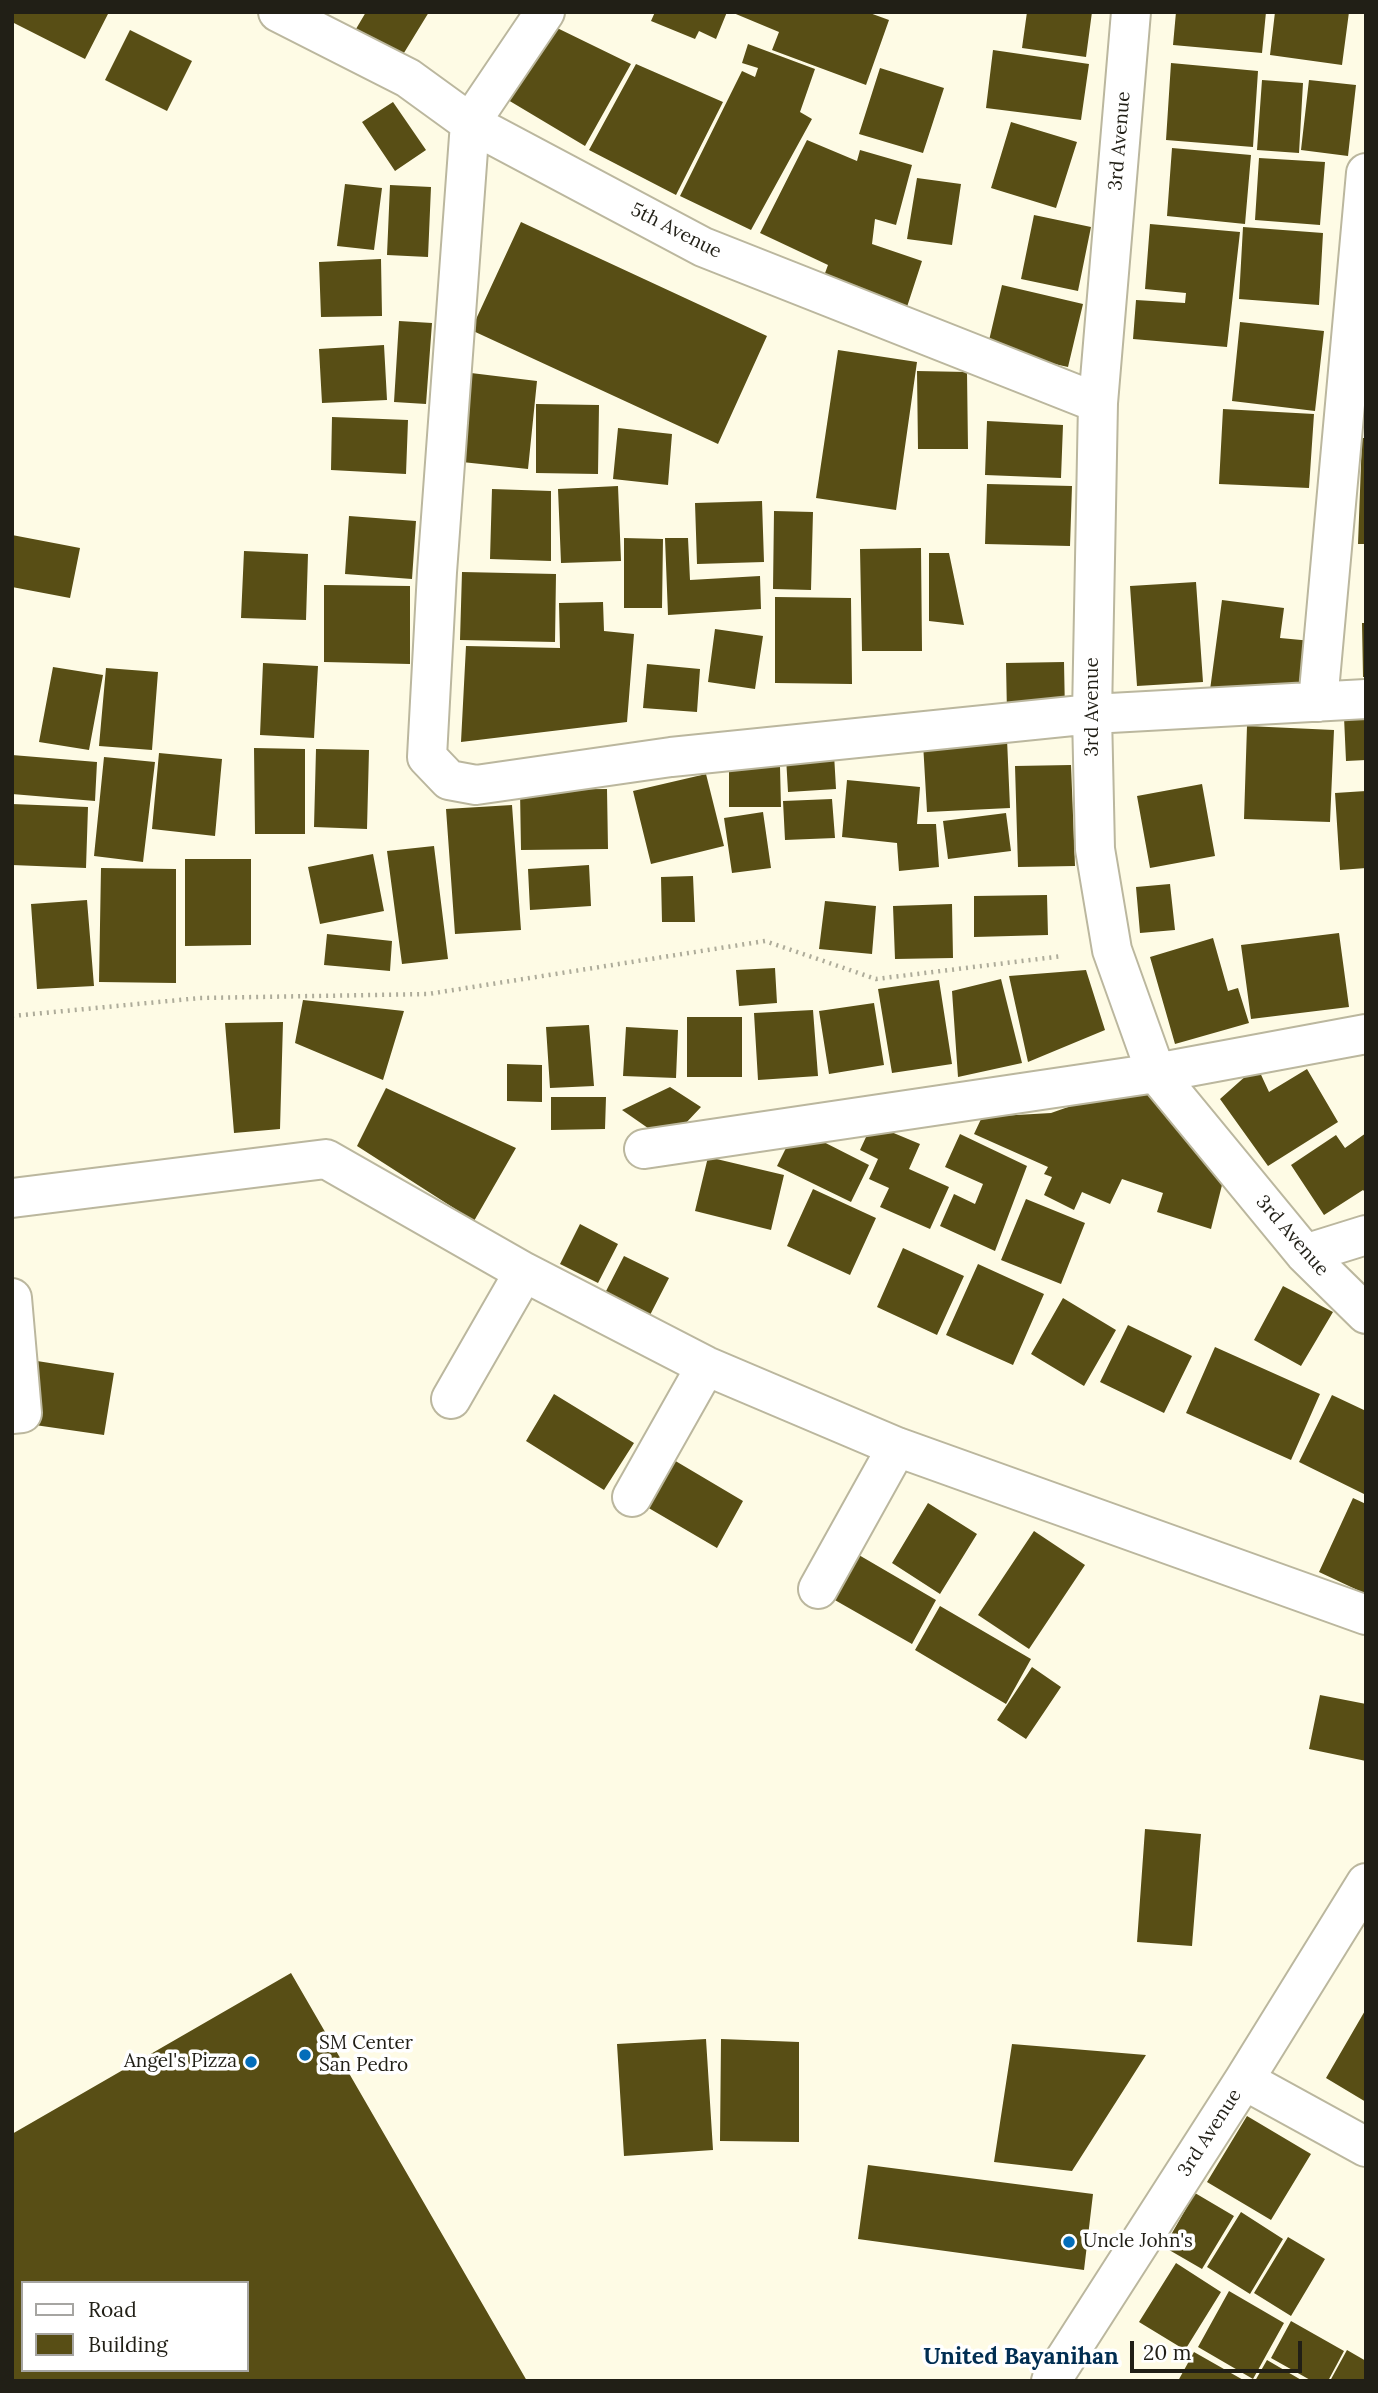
<!DOCTYPE html>
<style>
body{margin:0}
#map{position:relative;width:1378px;height:2393px;overflow:hidden;background:#fefbe5;font-family:Lora,serif}
canvas{display:block}
.frame{position:absolute;inset:0;border:14px solid #211f16;pointer-events:none}
.legend{position:absolute;left:21px;top:2281px;width:228px;height:91px;box-sizing:border-box;background:#fff;border:2px solid #a6a5a2;margin:0;padding:9px 12px;list-style:none;font-size:21px;color:#211f16}
.legend li{display:flex;align-items:center;gap:14px;height:35px}
.legend b{width:35px;border:2px solid #a6a5a2}
.scale{position:absolute;left:1130px;top:2341px;width:172px;height:32px;box-sizing:border-box;border:4px solid #211f16;border-top:0;padding-left:9px;font-size:21px;line-height:24px;white-space:nowrap;color:#211f16;-webkit-text-stroke:5px #fff;paint-order:stroke}
</style>
<div id="map">
<canvas width="1378" height="2393"></canvas>
<div class="frame"></div>
<ul class="legend">
<li><b style="height:9px;background:#fff"></b>Road</li>
<li><b style="height:19px;background:#584e15"></b>Building</li>
</ul>
<div class="scale">20 m</div>
</div>
<script>
const ctx = document.querySelector('canvas').getContext('2d');
ctx.lineJoin = 'round';
function fill(path, color) { ctx.fillStyle = color; ctx.fill(path, 'evenodd'); }
function strokePath(path, color, width, dash) { ctx.strokeStyle = color; ctx.lineWidth = width; ctx.lineCap = dash ? 'butt' : 'round'; ctx.setLineDash(dash || []); ctx.stroke(path); }
function write(font, color, halo, rows, align = 'center') {
  ctx.font = font + ' Lora,serif'; ctx.lineWidth = 7; ctx.setLineDash([]); ctx.textBaseline = 'middle'; ctx.strokeStyle = halo; ctx.fillStyle = color; for (const [text, x, y, turn = 0] of rows) {
    ctx.save(); ctx.translate(x, y); ctx.rotate((+turn || 0) * Math.PI / 180); ctx.textAlign = isNaN(turn) ? turn : align; if (halo) ctx.strokeText(text, 0, 0); ctx.fillText(text, 0, 0); ctx.restore();
  }
}
fill(new Path2D(`
 M12,12H109L85,59L12,22Z
 M366,12H429L399,61L353,34Z
 M655,12H727L716,39L699,31L695,39L651,21Z
 M731,12H867L889,20L866,85L772,50L779,32Z
 M1027,12H1092L1086,57L1022,48Z
 M1176,12H1266L1262,53L1173,45Z
 M1275,12H1349L1342,65L1270,55Z
 M551,25L631,64L585,146L508,100Z
 M130,30L192,61L167,111L105,80Z
 M748,44L815,69L800,112L812,119L751,230L680,196L742,71L755,77L758,68L742,63Z
 M993,50L1089,64L1081,120L986,108Z
 M1171,63L1258,71L1253,147L1166,140Z
 M636,64L723,102L676,195L589,150Z
 M880,68L944,88L923,153L859,134Z
 M1262,80L1303,83L1299,153L1257,150Z
 M1309,80L1356,85L1348,156L1301,150Z
 M393,102L426,150L395,171L362,122Z
 M1011,122L1077,142L1056,208L991,188Z
 M807,140L857,161L860,150L912,165L896,225L875,219L872,244L922,261L905,313L821,284L828,265L760,233Z
 M1172,148L1251,155L1245,224L1167,216Z
 M1259,158L1325,162L1320,225L1255,220Z
 M917,178L961,184L952,245L907,239Z
 M345,184L382,188L374,250L337,246Z
 M390,185L431,187L428,257L387,255Z
 M1034,215L1091,227L1078,291L1021,279Z
 M521,222L767,336L718,444L471,330Z
 M1150,224L1240,232L1227,347L1133,339L1136,300L1185,303L1186,293L1145,289Z
 M1243,227L1323,233L1319,305L1239,299Z
 M381,259L382,316L321,317L319,262Z
 M1002,285L1083,304L1068,367L987,349Z
 M399,321L432,323L426,404L394,402Z
 M1240,322L1324,331L1315,411L1232,401Z
 M384,345L387,400L322,403L319,349Z
 M838,350L917,362L896,510L816,498Z
 M917,371L967,372L968,449H918Z
 M471,373L537,381L528,469L462,462Z
 M536,404L599,405L598,474L536,473Z
 M1223,409L1314,414L1309,488L1219,484Z
 M332,417L408,420L406,474L331,470Z
 M987,421L1063,425L1061,478L985,475Z
 M618,428L672,434L668,485L613,479Z
 M1362,438H1366V544H1358Z
 M987,484L1072,486L1070,546L985,544Z
 M618,486L621,561L561,563L558,489Z
 M492,489L551,491V561L490,559Z
 M762,501L764,562L697,564L695,503Z
 M774,511L813,512L811,590L773,589Z
 M349,516L416,521L412,579L345,574Z
 M12,535L80,548L70,598L12,587Z
 M624,538L663,539L662,608H624Z
 M665,538H688L690,580L760,576L761,609L668,615Z
 M921,548L922,651H862L860,549Z
 M244,551L308,554L306,620L241,618Z
 M929,553H949L964,625L929,621Z
 M462,572L556,574L555,642L460,640Z
 M1196,582L1203,682L1137,686L1130,586Z
 M324,585L410,586V664L324,662Z
 M775,597L851,598L852,684L775,683Z
 M1222,600L1284,608L1280,638L1312,641L1303,697L1210,690Z
 M603,602L604,631L634,634L627,722L461,742L466,646L560,648L559,603Z
 M1362,623H1366V677H1363Z
 M715,629L763,636L755,689L708,682Z
 M1064,662L1065,713L1007,714L1006,663Z
 M263,663L318,666L314,738L260,735Z
 M647,664L700,669L697,712L643,708Z
 M53,667L103,675L89,750L39,742Z
 M106,668L158,672L152,750L99,746Z
 M1366,716V760L1346,761L1344,717Z
 M1247,726L1334,730L1330,822L1244,819Z
 M1007,739L1010,808L927,812L923,743Z
 M254,748L305,749V834H255Z
 M316,749L369,750L367,829L314,827Z
 M159,753L222,759L215,836L152,829Z
 M834,754L836,789L788,792L786,757Z
 M12,755L97,762L95,801L12,794Z
 M104,757L155,762L143,862L94,856Z
 M1071,765L1075,866L1018,867L1015,766Z
 M729,767H780L781,807H729Z
 M706,774L724,846L651,864L633,791Z
 M847,780L920,787L917,824H936L939,867L899,871L897,843L842,837Z
 M1202,784L1215,856L1150,868L1137,796Z
 M607,789L608,849L521,850L520,790Z
 M1366,791V868L1340,870L1335,793Z
 M832,799L835,838L785,840L783,801Z
 M12,804L88,807L86,868L12,865Z
 M512,805L521,930L455,934L446,809Z
 M763,812L771,868L732,873L724,818Z
 M1006,813L1011,851L948,859L943,821Z
 M434,846L448,959L402,964L387,851Z
 M373,854L384,911L320,924L308,867Z
 M185,859H251V945L185,946Z
 M589,865L591,906L530,910L528,869Z
 M101,868L176,869V983L99,982Z
 M693,876L695,922H662L661,877Z
 M1170,884L1175,930L1140,933L1136,887Z
 M1047,895L1048,935L974,937V896Z
 M87,900L94,986L37,989L31,904Z
 M825,901L876,906L872,954L819,949Z
 M952,904L953,958L895,959L893,906Z
 M1339,933L1349,1007L1251,1019L1241,945Z
 M327,934L392,941L390,971L324,965Z
 M1213,938L1228,991L1238,988L1249,1023L1175,1044L1150,957Z
 M775,968L777,1003L739,1006L736,970Z
 M1086,970L1105,1030L1028,1062L1009,976Z
 M1001,979L1022,1063L958,1077L952,991Z
 M939,980L952,1064L892,1073L878,989Z
 M303,1000L404,1011L383,1080L295,1043Z
 M874,1003L884,1065L829,1074L819,1011Z
 M813,1010L818,1076L758,1080L754,1013Z
 M687,1017H742V1077H687Z
 M283,1022L280,1129L234,1133L225,1023Z
 M589,1025L594,1086L550,1088L546,1027Z
 M626,1027L678,1030L676,1078L623,1076Z
 M507,1064L542,1065V1102L507,1101Z
 M1257,1066L1269,1092L1307,1069L1338,1122L1268,1166L1220,1099Z
 M1151,1078L1226,1169L1211,1229L1157,1212L1163,1193L1122,1179L1110,1204L1082,1192L1074,1210L1044,1195L1052,1177L1044,1174L1048,1167L974,1134L982,1117L1051,1113Z
 M670,1087L701,1107L668,1142L622,1110Z
 M386,1088L516,1148L474,1221L357,1146Z
 M551,1097H606L605,1129L551,1130Z
 M872,1124L920,1144L909,1169L949,1187L930,1229L880,1207L889,1188L869,1179L878,1159L860,1150Z
 M796,1128L869,1165L851,1202L777,1166Z
 M1366,1133V1193L1363,1190L1324,1215L1291,1165L1336,1135L1345,1148Z
 M960,1134L1027,1166L995,1251L940,1226L954,1194L975,1204L983,1184L945,1167Z
 M708,1157L784,1175L771,1230L695,1211Z
 M813,1189L876,1218L850,1275L787,1246Z
 M1026,1199L1085,1223L1061,1284L1001,1260Z
 M580,1224L618,1244L598,1283L560,1264Z
 M903,1248L964,1276L937,1335L877,1307Z
 M624,1256L669,1278L649,1317L604,1295Z
 M978,1264L1044,1294L1013,1365L946,1335Z
 M1283,1286L1333,1312L1301,1366L1254,1340Z
 M1063,1298L1116,1330L1084,1386L1031,1354Z
 M1128,1325L1192,1356L1164,1413L1100,1382Z
 M1215,1347L1320,1394L1291,1460L1186,1413Z
 M37,1361L114,1373L104,1435L28,1424Z
 M554,1394L634,1443L604,1490L526,1441Z
 M1332,1395L1366,1411V1495L1299,1462Z
 M662,1453L743,1501L717,1548L635,1500Z
 M1353,1498L1366,1504V1594L1319,1572Z
 M928,1503L977,1534L940,1594L892,1563Z
 M1034,1531L1085,1565L1029,1649L978,1615Z
 M852,1551L936,1600L912,1644L826,1595Z
 M940,1606L1031,1659L1006,1704L915,1650Z
 M1032,1667L1061,1687L1026,1739L997,1720Z
 M1320,1695L1366,1704V1761L1309,1749Z
 M1145,1829L1201,1834L1192,1946L1137,1942Z
 M291,1973L527,2381H12V2134ZM23,2283H247V2370H23Z
 M1366,2009V2102L1326,2078Z
 M706,2039L713,2150L624,2156L617,2044Z
 M721,2039L799,2042V2142L720,2141Z
 M1012,2044L1146,2055L1072,2171L994,2162Z
 M1247,2116L1311,2154L1271,2220L1207,2182Z
 M868,2165L1093,2194L1084,2270L858,2239Z
 M1195,2193L1234,2216L1202,2269L1164,2247Z
 M1241,2212L1283,2239L1250,2294L1207,2267Z
 M1288,2237L1325,2259L1291,2316L1254,2293Z
 M1176,2263L1221,2292L1185,2350L1139,2322Z
 M1229,2291L1284,2323L1253,2379L1198,2347Z
 M1291,2321L1344,2351L1328,2381H1312L1271,2358Z
 M1347,2350L1366,2361V2381H1330Z
 M1194,2352L1245,2381H1178Z
 M1267,2360L1303,2381H1255Z`), '#584e15');
const minor = new Path2D(`
 M278,12L408,78L470,123L703,247L1098,403
 M545,12L470,123L437,572L427,757L449,780L476,785L671,757L1092,714L1366,699
 M1131,12L1098,403L1092,714L1095,849L1112,950L1156,1073L1305,1254L1366,1314
 M1318,702L1366,173
 M644,1149L1156,1073L1366,1034
 M12,1198L326,1159L524,1272L706,1366L897,1447L1366,1615
 M1305,1254L1366,1235
 M12,1298L22,1413L12,1414
 M451,1399L524,1272
 M632,1497L706,1366
 M818,1589L897,1447
 M1244,2080L1366,2147
 M1051,2381L1244,2080L1366,1883`);
strokePath(minor, '#bbb79e', 42);
strokePath(new Path2D(`
 M12,1016L200,998L428,994L765,941L876,979L1063,956`), '#aeac9a', 4.5, [2, 5]);
strokePath(minor, '#fff', 38);
for (const [x, y, r, color] of [
 [305,2055,7,"#046db9"],
 [251,2062,7,"#046db9"],
 [1069,2242,7,"#046db9"]
]) { const dot = new Path2D(); dot.arc(x, y, r, 0, 2 * Math.PI); ctx.fillStyle = color; ctx.fill(dot); strokePath(dot, '#fff', 2.5); }
write('19px', '#211f16', '#fff', [
 ["3rd Avenue",1120,141,-85],
 ["5th Avenue",676,231,27],
 ["3rd Avenue",1093,707,-90],
 ["3rd Avenue",1292,1236,49],
 ["3rd Avenue",1210,2133,-57]
]);
write('19px', '#211f16', '#fff', [
 ["SM Center",319,2044],
 ["San Pedro",319,2066],
 ["Angel's Pizza",237,2062,"right"],
 ["Uncle John's",1083,2242]
], 'left');
write('bold 23px', '#012e52', '#fff', [
 ["United Bayanihan",1021,2357]
]);
</script>
